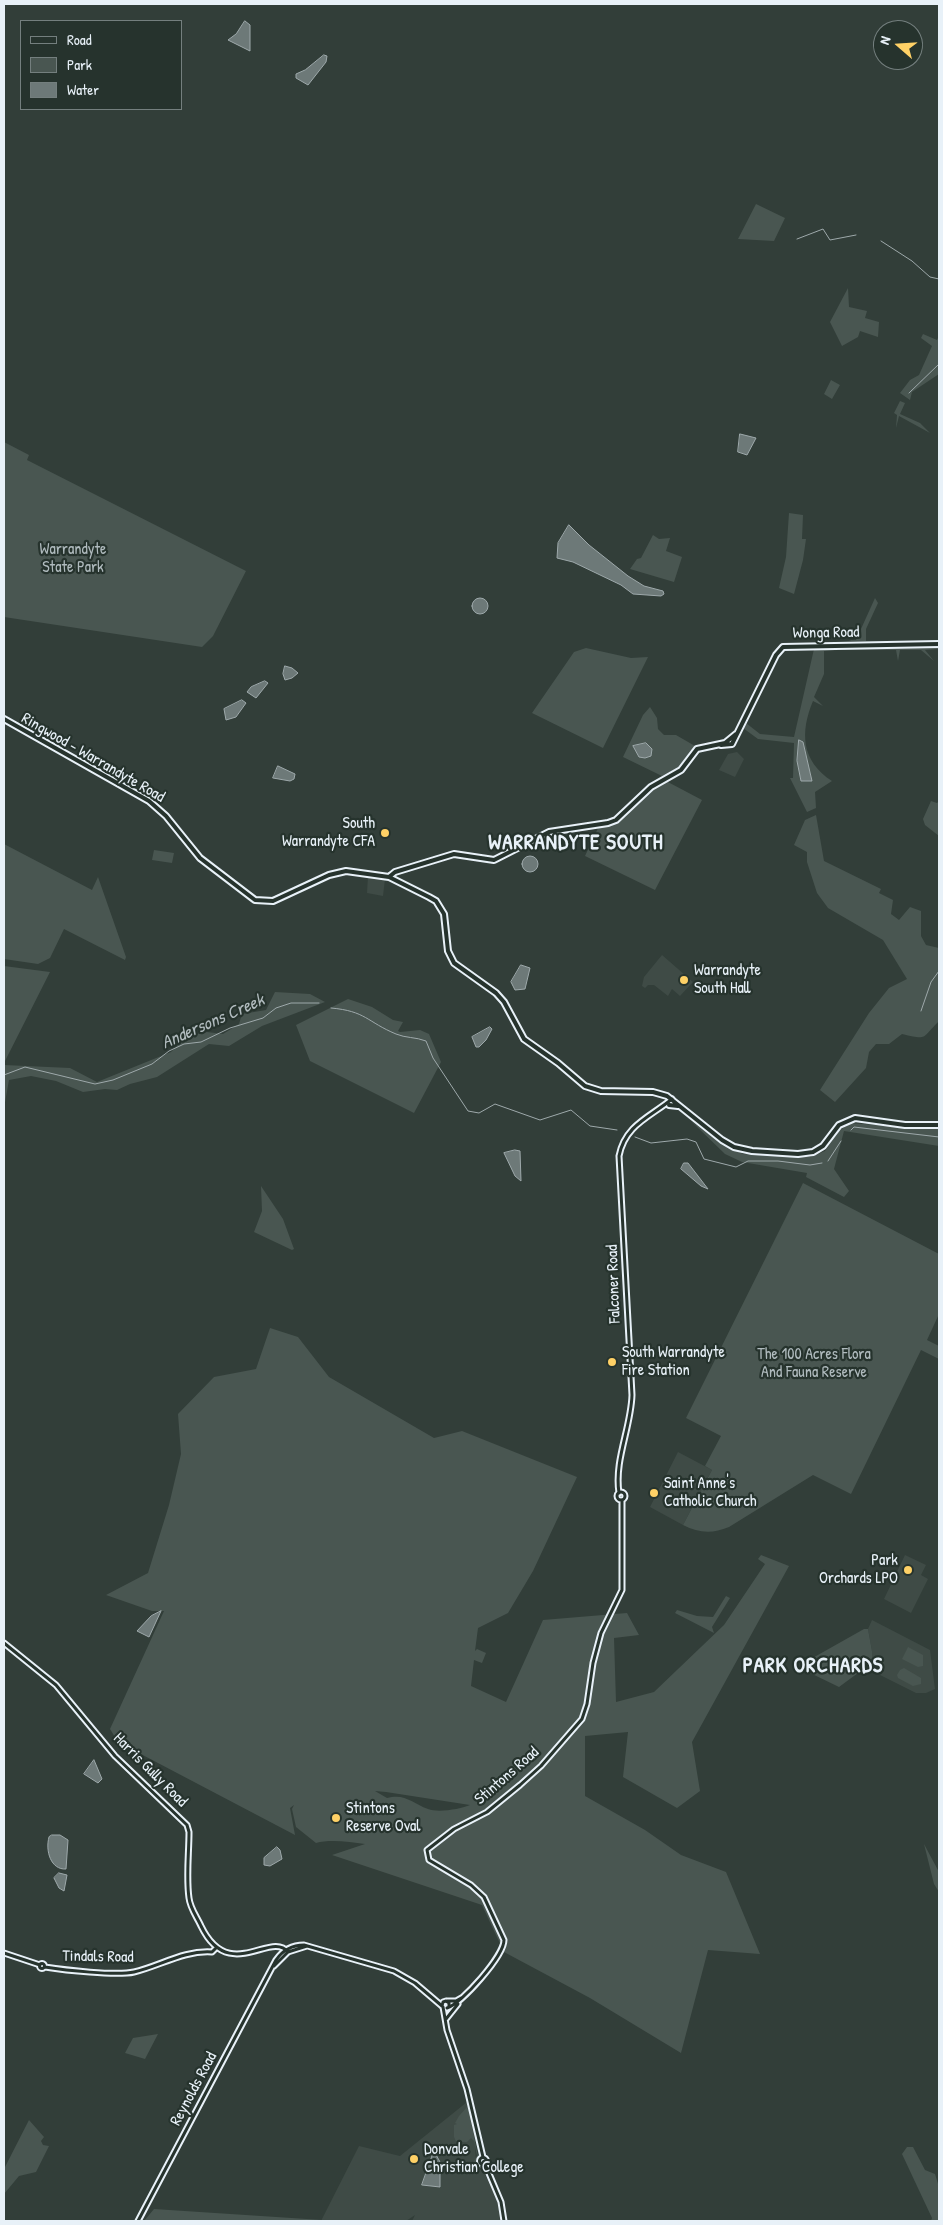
<!DOCTYPE html>
<style>
body{margin:0}
#map{position:relative;width:943px;height:2225px;overflow:hidden;background:#323e39;font-family:"Patrick Hand",sans-serif}
canvas{display:block}
.frame{position:absolute;inset:0;border:5px solid #e8f1f8;pointer-events:none}
.legend{position:absolute;left:20px;top:20px;width:162px;height:90px;box-sizing:border-box;background:#26332d;border:1px solid #747f7e;margin:0;padding:6px 9px;list-style:none;font-size:15px;color:#e8f1f8}
.legend li{display:flex;align-items:center;gap:10px;height:25px}
.legend b{width:25px;border:1px solid #747f7e}
.north{position:absolute;left:873px;top:20px;width:50px;height:50px;box-sizing:border-box;background:#26332d;border:1px solid #747f7e;border-radius:50%;rotate:289deg;font-size:14px;font-weight:700;line-height:20px;text-align:center;color:#e8f1f8}
.north::after{content:'';display:block;margin:auto;width:18px;height:22px;background:#ffd166;clip-path:polygon(50% 0,100% 100%,50% 72%,0 100%)}
</style>
<div id="map">
<canvas width="943" height="2225"></canvas>
<div class="frame"></div>
<ul class="legend">
<li><b style="height:6px;background:#26332d"></b>Road</li>
<li><b style="height:14px;background:#495651"></b>Park</li>
<li><b style="height:14px;background:#6d7978"></b>Water</li>
</ul>
<div class="north">N</div>
</div>
<script>
const ctx = document.querySelector('canvas').getContext('2d');
ctx.lineJoin = 'round';
function fill(path, color) { ctx.fillStyle = color; ctx.fill(path, 'evenodd'); }
function strokePath(path, color, width, dash) { ctx.strokeStyle = color; ctx.lineWidth = width; ctx.lineCap = dash ? 'butt' : 'round'; ctx.setLineDash(dash || []); ctx.stroke(path); }
function write(font, color, halo, rows, align = 'center') {
  ctx.font = font + ' "Patrick Hand",sans-serif'; ctx.lineWidth = 4.5; ctx.setLineDash([]); ctx.textBaseline = 'middle'; ctx.strokeStyle = halo; ctx.fillStyle = color; for (const [text, x, y, turn = 0] of rows) {
    ctx.save(); ctx.translate(x, y); ctx.rotate((+turn || 0) * Math.PI / 180); ctx.textAlign = isNaN(turn) ? turn : align; if (halo) ctx.strokeText(text, 0, 0); ctx.fillText(text, 0, 0); ctx.restore();
  }
}
fill(new Path2D(`
 M737,752L744,759L735,777L719,770L728,754Z
 M368,876L385,879L383,896L367,893Z
 M662,955L693,982L680,996L672,989L668,996L654,985H648L645,988L642,986L644,977Z
 M678,1452L712,1470L683,1525L650,1507Z
 M905,1555L926,1565L921,1575L928,1579L911,1613L884,1599Z
 M872,1620L930,1650L935,1689L926,1693H916L872,1671V1651L868,1629Z
 M467,2102L474,2128L476,2162L482,2168L498,2202L500,2221H412L415,2215L406,2221H321L359,2146L400,2156Z`), '#3f4b46');
fill(new Path2D(`
 M756,204L785,218L774,241L738,239Z
 M848,288L849,307L867,311L865,318L879,322L878,337L860,331L858,337L842,346L830,322Z
 M923,334L937,340L939,336V374L912,392L910,400L900,393L910,380L919,375L932,346L921,338Z
 M831,380L840,385L832,399L824,394Z
 M900,401L905,403L900,414L920,423L930,433L899,416L896,428L897,415L894,413Z
 M4,442L29,455L27,460L246,571L213,636L202,647L4,617Z
 M789,513L803,515L802,539H806L803,560L794,594L779,588L786,557Z
 M653,535L659,539L670,538L666,551L682,557L674,582L630,569L637,559L641,558Z
 M875,598L878,603L866,629V641H851L849,640H856Z
 M586,648L631,658L648,657L603,748L532,713L574,652Z
 M845,648H939V649L925,650L934,661L921,650H900L898,661L896,650H843Z
 M814,649L838,650L824,651V674L814,697L823,706L813,701C800,732 801,761 832,781L815,792L816,808L807,812L790,778H793L794,743L758,739L743,728L746,723L760,734L794,737Z
 M650,707L657,718L658,729L664,735H676L695,746L678,768L662,776L623,757L643,715Z
 M666,781L702,800L655,890L585,856L599,826L612,823L651,787Z
 M931,801L937,803L939,801V836L925,825L923,819Z
 M816,815L824,861L881,889L879,893L893,900L891,914L899,920L910,907L921,911V936L926,945L939,948V1021C921,1039 928,1040 902,1034L889,1044H876L869,1052L866,1068L835,1102L820,1090L869,1013L889,988L907,979L883,940L828,908L817,893L807,862V852L794,845L805,820Z
 M4,844L92,890L98,877L126,957L125,960L64,929L50,958L38,964L4,959Z
 M154,850L174,853L172,863L152,860Z
 M4,966L50,972L4,1063Z
 M275,992L310,994L325,1002L262,1026L229,1046L209,1044L157,1077L130,1084L117,1090L105,1089L83,1092L56,1081L31,1076L9,1080L4,1108V1065L70,1068L97,1082L171,1052L187,1036L207,1032L223,1034L239,1024L242,1014L266,1010Z
 M348,999L372,1007L393,1020L403,1022L398,1031L400,1032L420,1030L429,1034L441,1062L414,1113L310,1061L296,1025Z
 M691,1121L715,1139L743,1154L800,1157H810L825,1151L838,1132L849,1123L939,1129V1146L844,1131L834,1169L849,1191L844,1197L806,1177L807,1173L742,1162L725,1154Z
 M803,1183L939,1254V1314L927,1340L939,1346V1359L921,1350L851,1494L813,1475L729,1527C712,1534 699,1533 683,1525L712,1470L705,1466L721,1436L686,1418Z
 M261,1186L283,1219L294,1249L292,1250L254,1232L262,1211Z
 M270,1328L298,1337L329,1377L434,1438L462,1431L577,1477L533,1571L508,1613L478,1628L475,1651L477,1649L486,1653L482,1663L474,1660L471,1686L506,1702L543,1620L627,1613L639,1635L614,1638L616,1702L654,1692L724,1625L765,1564L758,1559L761,1555L789,1566L692,1742L700,1791L677,1808L623,1777L628,1732L585,1736V1796L645,1830L681,1855L726,1872L760,1954L708,1950L681,2053L590,1998L504,1952L482,1905L332,1855L365,1844C350,1842 330,1839 316,1843L296,1827L292,1809L294,1805L290,1808L295,1835L118,1742L110,1729L164,1611H152L106,1595L148,1573L169,1505L181,1454L178,1414L214,1377L256,1369ZM375,1791L386,1792L470,1805C461,1809 438,1813 428,1809C412,1803 405,1793 387,1798Z
 M726,1596L730,1598L712,1627L714,1633L675,1613L677,1610L697,1616L713,1617Z
 M864,1629H868L872,1651V1671L858,1673L839,1687L804,1670L809,1660Z
 M908,1647L923,1655V1666L918,1667L902,1659Z
 M904,1668L921,1678V1684L913,1686L898,1678L897,1675L900,1670Z
 M924,1844L939,1872V1892L934,1884Z
 M158,2034L145,2059L125,2053L133,2038Z
 M468,2106L478,2157L475,2164L473,2163L477,2156L474,2141L471,2138L467,2142H460L462,2154L454,2137V2125L457,2124L455,2123L459,2116Z
 M29,2120L44,2137L41,2141L43,2145L49,2146L36,2172L19,2176L4,2194V2169Z
 M907,2147H913L925,2170L935,2174L939,2187V2221H931L932,2218L902,2154Z
 M154,2209L322,2220L144,2221Z`), '#495651');
const water = new Path2D(`
 M245,21L250,25V51L228,40L236,34Z
 M324,55L327,56L326,62L308,85L296,78V74L305,70Z
 M740,434L756,438L747,455L738,452Z
 M569,525L589,545L628,576L644,586L663,591L664,594L661,596L633,594L621,585L573,562L557,558L558,543Z
 M472 606a8 8 0 1 1 16 0a8 8 0 1 1-16 0Z
 M285,666L292,668L298,673L292,678L285,680L283,674Z
 M265,681L268,683L256,698L247,692L251,687Z
 M242,700L246,703L236,717L226,720L224,709Z
 M799,740L803,742L812,781H801L797,761Z
 M646,743L652,749L651,756L645,758L639,757L633,746Z
 M278,766L295,774L294,779L290,781L273,778Z
 M522 864a8 8 0 1 1 16 0a8 8 0 1 1-16 0Z
 M521,965L530,968L525,989L515,990L511,982Z
 M490,1027L492,1029L486,1040L479,1047H476L472,1037Z
 M515,1150L520,1151L521,1181L515,1176L504,1153Z
 M684,1163H688L708,1189L701,1186L681,1169Z
 M161,1611L149,1637L137,1631L151,1616Z
 M94,1760L102,1779L98,1783L84,1774Z
 M52,1835H60L68,1840L66,1869C51,1870 45,1851 49,1837Z
 M277,1847L280,1850L282,1859L270,1866L264,1865V1858Z
 M59,1873L67,1875L64,1891L59,1888L54,1878Z
 M434,2151L440,2162V2187L422,2185Z`);
fill(water, '#6d7978');
strokePath(water, '#9ea9ab', 1);
strokePath(new Path2D(`
 M797,239L823,229L830,240L856,235
 M881,241L912,261L930,277L939,279
 M909,393L939,364
 M331,1008C366,1011 367,1022 396,1034C405,1038 416,1037 426,1041L433,1058L468,1111L479,1113L495,1104L540,1120L571,1110L590,1126L617,1130
 M921,1011L931,982L939,971
 M4,1075L25,1067L95,1084L113,1080L152,1064L169,1051L184,1044L201,1042L230,1028L263,1018L276,1008L291,1003H319
 M851,1130L854,1127L939,1137
 M635,1137L651,1143L687,1139L696,1142L704,1159L736,1167L748,1161H778L810,1165L822,1163
 M828,1161L841,1141`), '#9ea9ab', 1);
const secondary = new Path2D(`
 M617 1496a4 4 0 1 1 8 0a4 4 0 1 1-8 0Z
 M619,1493C614,1460 631,1428 632,1395L619,1156C625,1125 650,1117 672,1099
 M4,1643L56,1685L115,1756L187,1825L189,1832C189,1853 186,1877 189,1898C190,1908 197,1917 201,1926C229,1984 271,1930 288,1952
 M4,1953L40,1965
 M39.5 1966a2.5 2.5 0 1 1 5 0a2.5 2.5 0 1 1-5 0Z
 M274,1966L288,1952L307,1946
 M45,1967C64,1970 116,1976 134,1972C160,1966 184,1950 212,1952L216,1948
 M447,2001H456L463,1997
 M442,2006L443,2002L446,2001L449,2003V2007
 M443,2007L447,2030L467,2089L483,2157
 M447,2008C462,2003 504,1956 504,1940L484,1897L471,1885L429,1860L427,1850L454,1829L487,1812L520,1785L541,1766L582,1719L587,1704L593,1663L601,1633L622,1590V1500
 M446,2019L458,2004
 M479.5 2161a3.5 3.5 0 1 1 7 0a3.5 3.5 0 1 1-7 0Z
 M485,2164L501,2202L504,2221
 M138,2221L276,1960C283,1950 292,1945 304,1945L394,1971L415,1983L442,2006`);
const primary = new Path2D(`
 M4,719L149,801L166,816L200,858L255,900L273,901L329,875L346,871L389,877L429,897L436,901L444,914L448,951L454,963L496,993L504,1002L524,1039L558,1063L585,1086L601,1091L653,1092L667,1096L722,1140L734,1147L752,1151L798,1154L813,1152L823,1146L839,1125L855,1118L905,1125H939
 M721,745L732,744L776,655L783,647L939,644
 M389,877L395,872L454,854L494,860L549,832L608,823L616,820L651,787L681,770L697,749L725,743L736,734
 M669,1105L678,1106`);
strokePath(secondary, '#e8f1f8', 7);
strokePath(primary, '#e8f1f8', 8);
strokePath(secondary, '#26332d', 3);
strokePath(primary, '#26332d', 4);
for (const [x, y, r, color] of [
 [385,833,5,"#ffd166"],
 [684,980,5,"#ffd166"],
 [612,1362,5,"#ffd166"],
 [654,1493,5,"#ffd166"],
 [908,1570,5,"#ffd166"],
 [336,1818,5,"#ffd166"],
 [414,2159,5,"#ffd166"]
]) { const dot = new Path2D(); dot.arc(x, y, r, 0, 2 * Math.PI); ctx.fillStyle = color; ctx.fill(dot); strokePath(dot, '#26332d', 2); }
write('16px', '#b0bbbe', '#26332d', [
 ["Warrandyte",73,550],
 ["State Park",73,568],
 ["The 100 Acres Flora",814,1355],
 ["And Fauna Reserve",814,1373]
]);
write('16px', '#e8f1f8', '#26332d', [
 ["Wonga Road",826,633,-1],
 ["Ringwood - Warrandyte Road",93,758,30],
 ["Falconer Road",614,1284,-92],
 ["Harris Gully Road",150,1770,45],
 ["Stintons Road",507,1776,-41],
 ["Tindals Road",98,1957,1],
 ["Reynolds Road",194,2089,-62]
]);
write('16px', '#e8f1f8', '#26332d', [
 ["South",375,824,"right"],
 ["Warrandyte CFA",375,842,"right"],
 ["Warrandyte",694,971],
 ["South Hall",694,989],
 ["South Warrandyte",622,1353],
 ["Fire Station",622,1371],
 ["Saint Anne's",664,1484],
 ["Catholic Church",664,1502],
 ["Park",898,1561,"right"],
 ["Orchards LPO",898,1579,"right"],
 ["Stintons",346,1809],
 ["Reserve Oval",346,1827],
 ["Donvale",424,2150],
 ["Christian College",424,2168]
], 'left');
write('italic 18px', '#b1bbbe', '#26332d', [
 ["Andersons Creek",213,1022,-24]
]);
ctx.letterSpacing = '1px';
write('bold 21px', '#e8f1f8', '#26332d', [
 ["WARRANDYTE SOUTH",576,843],
 ["PARK ORCHARDS",813,1666]
]);
ctx.letterSpacing = '0px';
</script>
